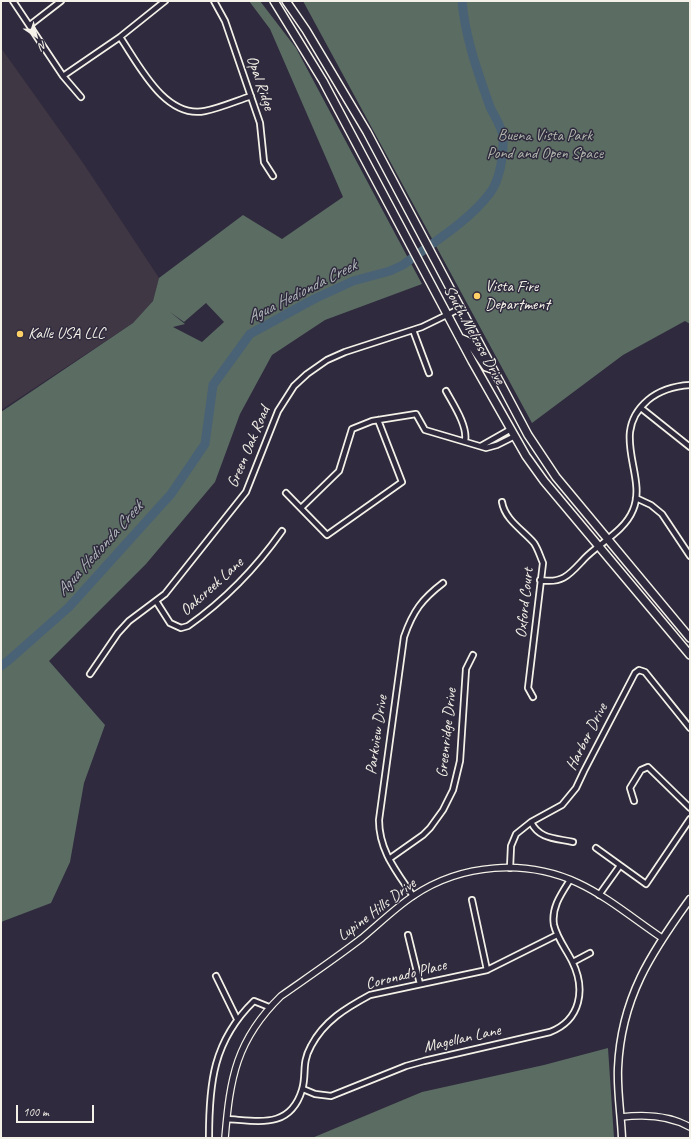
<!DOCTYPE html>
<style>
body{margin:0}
#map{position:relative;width:691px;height:1139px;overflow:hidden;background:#2f2a3d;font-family:Caveat,sans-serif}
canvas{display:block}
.frame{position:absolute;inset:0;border:2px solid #f4f1e8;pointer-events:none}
.north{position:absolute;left:16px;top:16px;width:40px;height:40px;-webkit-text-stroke:3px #2f2a3d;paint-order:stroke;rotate:145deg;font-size:11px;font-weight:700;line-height:16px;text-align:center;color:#f4f1e8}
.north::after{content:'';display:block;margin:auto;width:14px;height:18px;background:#f4f1e8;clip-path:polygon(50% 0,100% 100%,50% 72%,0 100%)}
.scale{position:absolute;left:16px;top:1105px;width:78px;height:18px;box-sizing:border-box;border:2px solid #f4f1e8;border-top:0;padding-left:5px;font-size:12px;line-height:14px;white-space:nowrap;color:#f4f1e8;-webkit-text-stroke:3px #2f2a3d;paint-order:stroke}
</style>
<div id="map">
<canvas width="691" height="1139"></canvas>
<div class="frame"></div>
<div class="north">N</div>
<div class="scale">100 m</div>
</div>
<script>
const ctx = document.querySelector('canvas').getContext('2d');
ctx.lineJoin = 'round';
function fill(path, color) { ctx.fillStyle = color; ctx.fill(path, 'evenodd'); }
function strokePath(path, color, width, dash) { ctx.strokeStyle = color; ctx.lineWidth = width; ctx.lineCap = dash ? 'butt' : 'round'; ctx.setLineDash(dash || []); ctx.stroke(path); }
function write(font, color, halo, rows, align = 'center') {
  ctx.font = font + ' Caveat,sans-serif'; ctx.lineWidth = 3; ctx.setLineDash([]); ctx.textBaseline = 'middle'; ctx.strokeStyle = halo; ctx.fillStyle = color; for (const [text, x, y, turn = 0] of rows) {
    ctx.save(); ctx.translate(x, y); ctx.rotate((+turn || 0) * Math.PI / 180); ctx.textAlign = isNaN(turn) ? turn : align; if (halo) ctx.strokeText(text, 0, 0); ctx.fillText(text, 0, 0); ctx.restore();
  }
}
fill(new Path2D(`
 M1,48L83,163L159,278L153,301L133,323L1,410Z`), '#403745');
fill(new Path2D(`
 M249,1H260L296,48L422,284L325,320L272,355L240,414L215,482L146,564L49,661L105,725L84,783L70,862L51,903L1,922V412L133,323L153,301L159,278L243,215L282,239L343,197L270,29ZM206,303L224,322L202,342L173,327L185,324L170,312L184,322Z
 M303,1H690V324L685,321L623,355L532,423Z
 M608,1048L614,1138H312L422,1092L544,1065Z`), '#5b6c63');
strokePath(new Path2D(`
 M1,666L9,660L69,607L171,494L205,444L213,385L250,334L314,299L353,281L390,271L403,265C432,243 467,223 490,193C500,180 504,154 503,138C503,128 494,116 490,107C478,73 465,37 462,1`), '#4a6275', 9);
const minor = new Path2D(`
 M13,1L63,76L81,97
 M214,1L225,21L260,123L264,162L273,176
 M30,25L61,1
 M120,37C139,65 165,119 205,111C220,108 236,101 251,96
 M63,76L120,37L165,1
 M413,330L429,373
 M446,391C453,404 468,426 465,441
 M641,408L690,447
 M481,446L511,429
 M286,493L327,535L402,482L378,420
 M636,498L651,505L662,514L690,556
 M502,502C505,520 523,530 534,543C538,549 540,556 543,563L528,688L533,697
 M301,508L339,471L352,429L372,421L416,414L425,430L486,448L497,445L515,436
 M540,580C563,584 570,574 584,559C599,543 624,532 633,510C648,475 608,434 648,400C660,390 674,386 690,385
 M156,601L170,623L181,628L188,626C225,600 256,568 282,531
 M90,674L118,633L129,621L165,594L246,492L278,411L294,386L307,374L327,360L345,352L422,327L461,308
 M634,801L630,788L641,770L648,767L690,808
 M531,822C539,839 555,838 573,842
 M596,848L646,884L690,819
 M389,859L423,835L430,828L443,810L453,790L460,761L466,669L473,655
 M510,868L511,846L516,834L531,822L562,805L576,788L584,771L635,673L639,670L645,672L690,728
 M599,895L619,867
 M413,896C397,872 379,851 379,820L404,637C413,611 422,599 443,583
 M472,900L487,970
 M408,935L420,984
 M573,962L590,953
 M216,976L237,1019
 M303,1089L315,1094L331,1096L406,1066L424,1061L550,1032C581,1020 586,989 572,961C566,949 557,938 554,925C551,908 561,894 570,880
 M227,1119C259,1121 290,1129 302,1090C307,1074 301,1064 311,1046C324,1021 346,1008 370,995L487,970L557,935
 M209,1138C209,1083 213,1041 254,1001L269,1007`);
const tertiary = new Path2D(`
 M621,1117C645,1114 669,1115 690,1127
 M225,1138C230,1078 236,1040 281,996C308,977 336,958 362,938C379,924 395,908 413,896C462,863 526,859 578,883C608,897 635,920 662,938`);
const secondary = new Path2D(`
 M622,1138C621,1114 617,1091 618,1068C621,998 651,953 690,899`);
const primary = new Path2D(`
 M274,1L323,81L472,361L526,456L544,481L690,655
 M286,1L306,30L367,132L528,435L556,477L690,638
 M460,338L469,342L486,367L492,369`);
strokePath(minor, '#f4f1e8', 8);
strokePath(tertiary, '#f4f1e8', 8);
strokePath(secondary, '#f4f1e8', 9);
strokePath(primary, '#f4f1e8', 10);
strokePath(minor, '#2f2a3d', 4.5);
strokePath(tertiary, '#2f2a3d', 5.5);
strokePath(secondary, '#2f2a3d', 6);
strokePath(primary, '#2f2a3d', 7);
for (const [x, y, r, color] of [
 [477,296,4,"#ffd166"],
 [20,334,4,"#ffd166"]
]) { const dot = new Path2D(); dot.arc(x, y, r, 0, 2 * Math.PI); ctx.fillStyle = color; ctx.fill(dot); strokePath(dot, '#2f2a3d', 1.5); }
write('16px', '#f4f1e8', '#2f2a3d', [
 ["Opal Ridge",260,83,71],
 ["South Melrose Drive",474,335,61],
 ["Green Oak Road",249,447,-67],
 ["Oakcreek Lane",212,587,-42],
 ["Oxford Court",525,603,-84],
 ["Greenridge Drive",447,733,-84],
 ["Parkview Drive",377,735,-82],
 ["Harbor Drive",587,737,-63],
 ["Lupine Hills Drive",377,910,-37],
 ["Coronado Place",406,975,-14],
 ["Magellan Lane",462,1039,-13]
]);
write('16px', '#afb5ac', '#2f2a3d', [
 ["Buena Vista Park",545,136],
 ["Pond and Open Space",545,154]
]);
write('16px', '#f4f1e8', '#2f2a3d', [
 ["Vista Fire",485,287],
 ["Department",485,305],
 ["Kalle USA LLC",28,334]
], 'left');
write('italic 17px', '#b0b8ba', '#2f2a3d', [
 ["Agua Hedionda Creek",302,292,-27],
 ["Agua Hedionda Creek",100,549,-48]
]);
</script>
